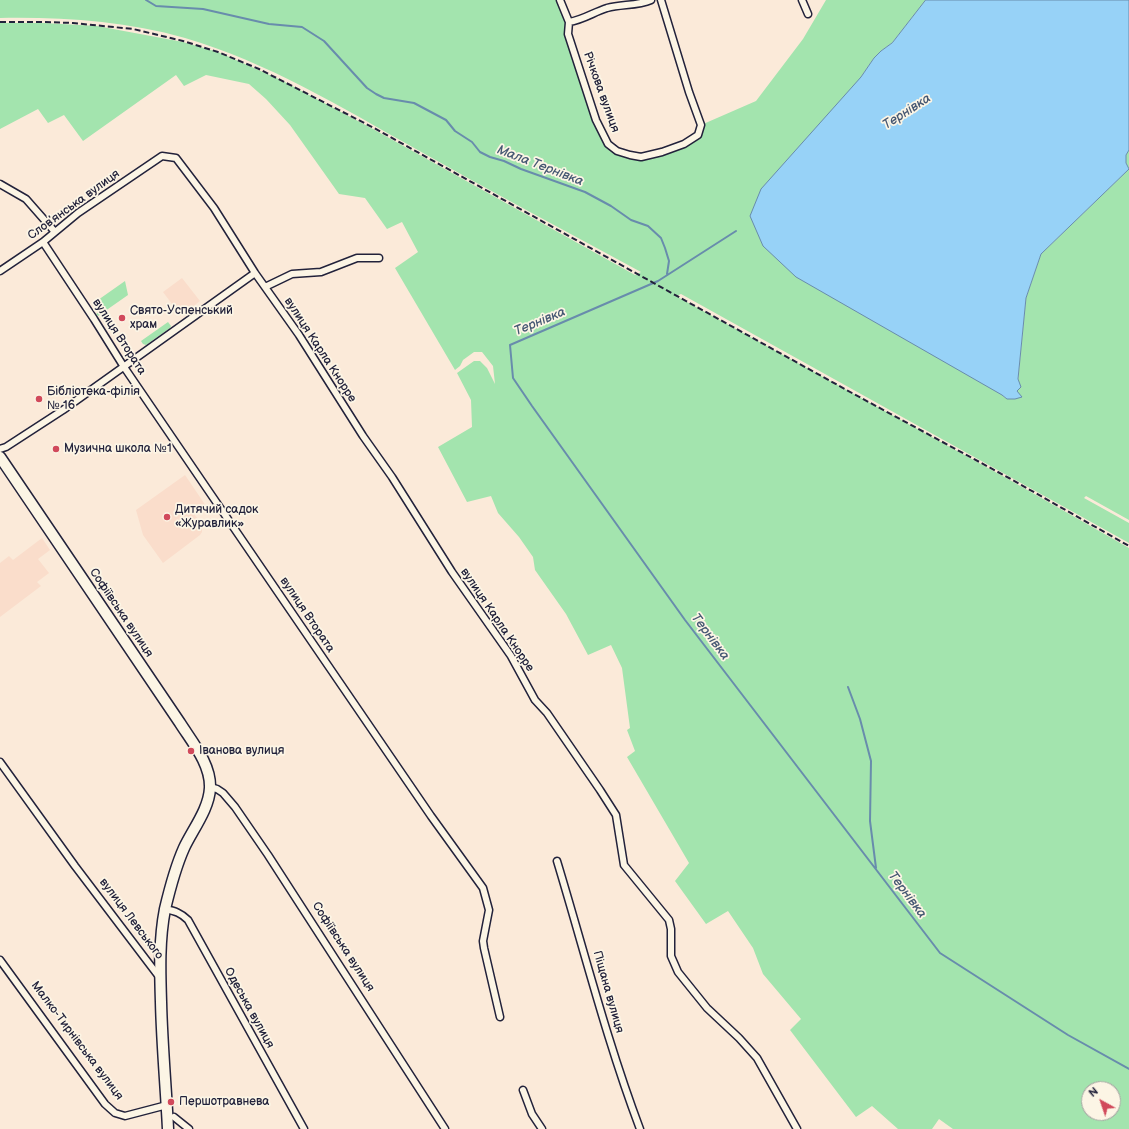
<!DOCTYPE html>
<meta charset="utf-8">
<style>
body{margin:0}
#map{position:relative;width:1129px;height:1129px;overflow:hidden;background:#fbead9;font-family:"Balsamiq Sans",sans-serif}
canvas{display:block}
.north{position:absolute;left:1081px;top:1081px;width:40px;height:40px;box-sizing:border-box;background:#fcf5e5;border:1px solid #a5a1a1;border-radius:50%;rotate:320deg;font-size:11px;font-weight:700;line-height:16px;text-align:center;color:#22223b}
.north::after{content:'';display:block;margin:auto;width:14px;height:18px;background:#d1495b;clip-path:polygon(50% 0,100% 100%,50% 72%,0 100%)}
</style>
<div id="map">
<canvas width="1129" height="1129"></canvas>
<div class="north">N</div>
</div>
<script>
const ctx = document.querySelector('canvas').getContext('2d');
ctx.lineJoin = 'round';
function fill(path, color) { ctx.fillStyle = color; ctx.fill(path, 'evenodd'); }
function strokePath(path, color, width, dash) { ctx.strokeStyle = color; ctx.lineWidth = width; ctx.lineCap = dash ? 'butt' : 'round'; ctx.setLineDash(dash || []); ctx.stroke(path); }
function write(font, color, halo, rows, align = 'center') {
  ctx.font = font + ' "Balsamiq Sans",sans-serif'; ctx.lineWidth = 3.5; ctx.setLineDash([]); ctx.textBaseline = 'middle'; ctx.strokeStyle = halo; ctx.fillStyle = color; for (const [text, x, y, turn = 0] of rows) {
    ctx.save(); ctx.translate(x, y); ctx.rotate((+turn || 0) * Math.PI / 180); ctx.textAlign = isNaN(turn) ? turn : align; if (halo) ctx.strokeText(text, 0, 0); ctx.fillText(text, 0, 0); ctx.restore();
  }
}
fill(new Path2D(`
 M182,278L200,301L181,316L163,292Z
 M185,475L206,506L194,514L198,519L196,521L202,529V532L200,535L163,563L143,535L136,510Z
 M42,538L50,550L38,559L49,573L37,582L41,586L0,617V563L9,556L13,560Z`), '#faddcb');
fill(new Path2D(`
 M0,0H558L562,14L567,21V34L600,135L607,146L641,158L698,138L701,125L756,101L803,39L826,0H926L892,43L881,51L874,58L861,77L1002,395L1007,399L1017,391L1026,298L1041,254L1129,169L1126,163V155L1129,150V520L1086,496L1084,498L1129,523V543L681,294L676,296L1008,479L1129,548V1129H953L939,1119L932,1129H898L872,1106L856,1117L790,1030L801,1019L763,974L753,948L728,911L706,924L675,881L689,863L627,757L635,751L627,730L630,728L622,668L611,645L588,655L566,614L535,570L533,557L519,537L498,513L491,496L467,502L438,447L472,427L471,400L457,373L474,361H480L487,368L495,384L493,366L482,352H474L463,360L460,366L455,370L395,268L418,252L402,222L387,229L365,198L339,194L290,125L266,99L249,84L206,75L184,86L176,75L83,141L64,115L48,123L38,109L0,129V23H44L97,26L183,42L218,52L281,80L373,129L635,275L641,272C566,231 490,191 416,149C341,107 267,62 185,38C124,21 63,17 0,18ZM1089,1089H1113V1113H1089Z
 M125,281L128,295L98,316L96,314L104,308L98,300Z
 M168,322L171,326L170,328L146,345L143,344L141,341Z`), '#a3e4ae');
const water = new Path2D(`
 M926,0H1129V150L1126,155V163L1129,169L1041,254L1026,298L1018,379L1021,387L1017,391L1022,397L1015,399H1007L1002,395L796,277L763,246L750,216L761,189L861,77L874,58L881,51L892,43Z`);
fill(water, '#97d2f7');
strokePath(water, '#688cac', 1);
strokePath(new Path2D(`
 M146,0L156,6L203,9L269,24L302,27L324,41L367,88L376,94L384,98L414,103L446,120L455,131L472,142L480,152L490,157L504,161L521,169L585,192L611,206L631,220L648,226L661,238L665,248L669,261L667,274
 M736,231L658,281L510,345L513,378L532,406L685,620L940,953L1068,1035L1129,1069
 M848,687L860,719L871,761L870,821L876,868`), '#688cac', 2);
const minor = new Path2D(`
 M560,0L569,22L568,34L596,120L608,144L617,151L630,155L641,157L662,152L684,144L698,135L701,125L689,92L661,0
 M802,0L808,14
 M569,22C583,20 594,12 607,8C622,4 637,6 651,0
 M0,184L26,199L55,232
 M43,242L94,319L124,367L210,493L431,816L483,888L489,910L483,941L484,948L500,1017
 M0,271L43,242L78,213L162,156L176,158L214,208L255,273L299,335L363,436L392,477L452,572L511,656L535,700L547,713L600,790L616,815L624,865L669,920L671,929V956L678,972L707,1008L739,1038L757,1058L797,1129
 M265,287L292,274L321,272L357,258H379
 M0,449L6,447L63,410L255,273
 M0,762L75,866L160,978
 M210,787L217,789L223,793L235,807L268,855L445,1129
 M557,861C584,950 607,1042 640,1129
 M165,909C175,911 181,913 188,920L304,1129
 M0,960L105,1104L115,1113L125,1116L167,1105
 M523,1090L532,1114L542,1129
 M174,1117L189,1129`);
const primary = new Path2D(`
 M0,457L180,723C192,742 211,764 210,788C209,809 193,829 184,848C175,868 170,888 165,909C159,940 160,971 161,1002C162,1045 166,1087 168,1129`);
strokePath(minor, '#22223b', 9);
strokePath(primary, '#22223b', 13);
strokePath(minor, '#fcf5e5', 6);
strokePath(primary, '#fcf5e5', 10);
strokePath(new Path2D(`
 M0,22H44L73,23L133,29L183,41L218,52L259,69L374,128L852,393L1009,478L1129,546`), '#22223b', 2, [6, 3]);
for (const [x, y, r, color] of [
 [122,318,4,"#d1495b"],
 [39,399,4,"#d1495b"],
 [56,449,4,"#d1495b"],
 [167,517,4,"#d1495b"],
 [191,751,4,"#d1495b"],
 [171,1102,4,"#d1495b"]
]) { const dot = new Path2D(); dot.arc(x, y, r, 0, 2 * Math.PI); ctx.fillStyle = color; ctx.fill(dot); strokePath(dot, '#fcf5e5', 1.5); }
write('12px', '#22223b', '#fcf5e5', [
 ["Річкова вулиця",601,92,70],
 ["Словʼянська вулиця",74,205,-36],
 ["вулиця Втората",119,337,57],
 ["вулиця Карла Кнорре",320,350,57],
 ["Софіївська вулиця",121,613,56],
 ["вулиця Втората",307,615,56],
 ["вулиця Карла Кнорре",497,620,56],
 ["вулиця Левського",131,919,53],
 ["Софіївська вулиця",343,947,57],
 ["Піщана вулиця",608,992,74],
 ["Одеська вулиця",249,1008,61],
 ["Малко-Тирнівська вулиця",77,1041,53]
]);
write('12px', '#22223b', '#fcf5e5', [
 ["Свято-Успенський",130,311],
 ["храм",130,325],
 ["Бібліотека-філія",47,392],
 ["№ 16",47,406],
 ["Музична школа №1",64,449],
 ["Дитячий садок",175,510],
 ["«Журавлик»",175,524],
 ["Іванова вулиця",199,751],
 ["Першотравнева",179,1102]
], 'left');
write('italic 13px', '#455773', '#fcf5e5', [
 ["Тернівка",907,112,-33],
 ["Мала Тернівка",540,166,21],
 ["Тернівка",540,322,-23],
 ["Тернівка",710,637,53],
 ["Тернівка",907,895,53]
]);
</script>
